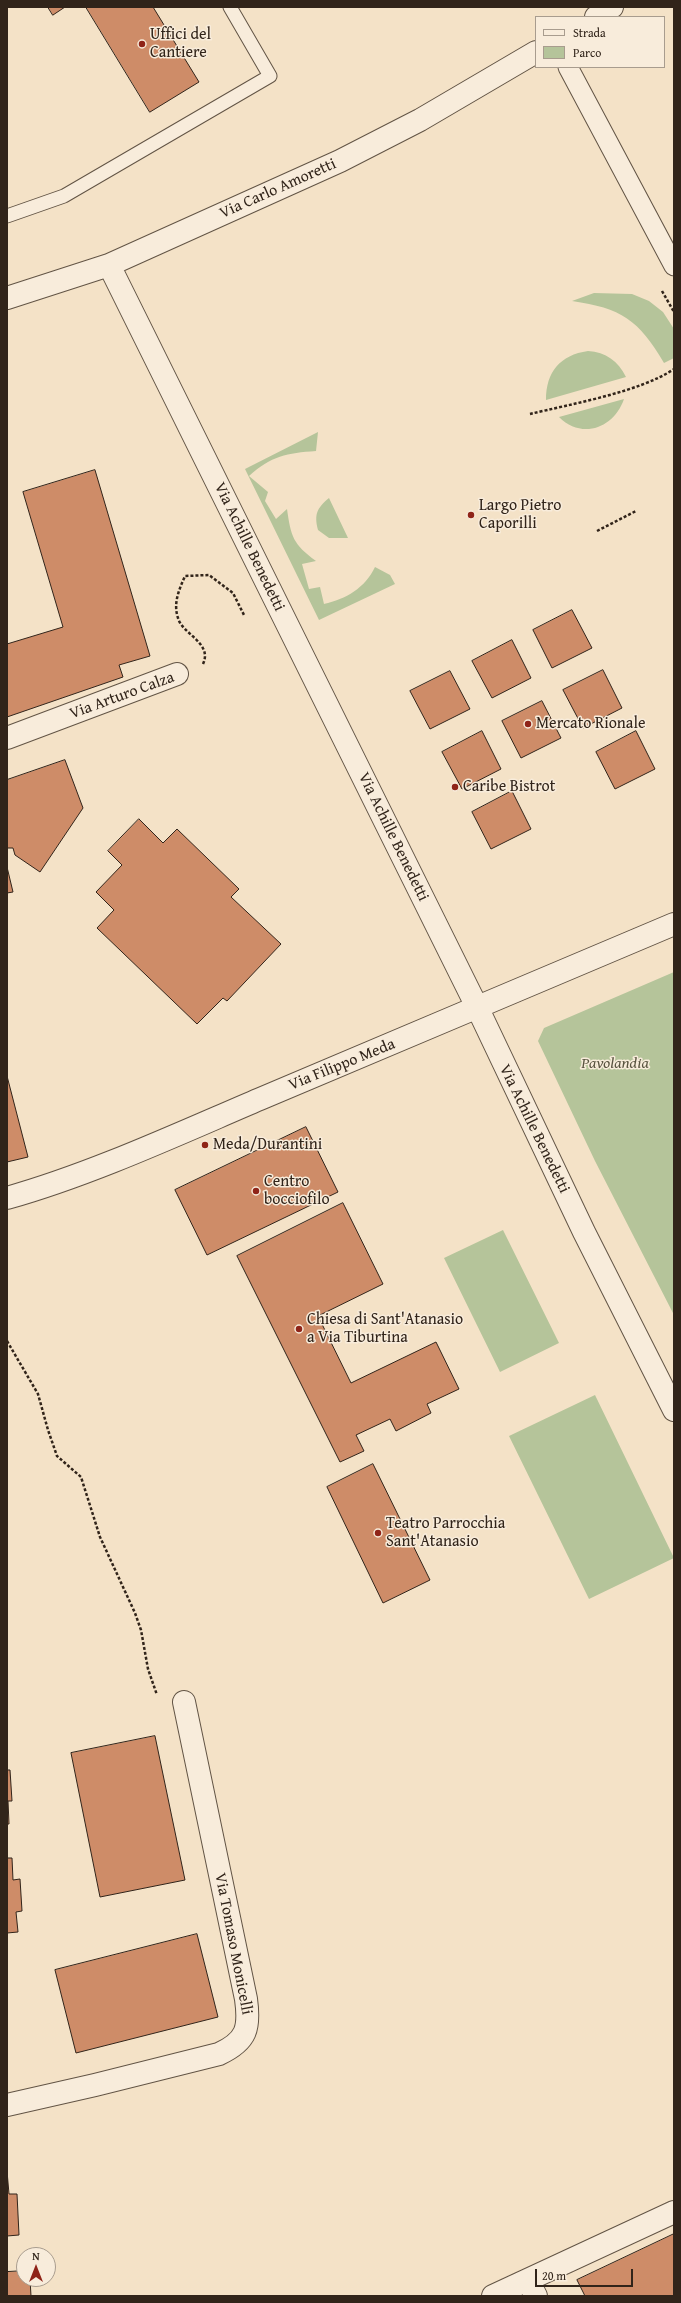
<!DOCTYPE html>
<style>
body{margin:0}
#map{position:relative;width:681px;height:2303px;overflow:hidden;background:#f4e2c7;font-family:"Gentium Book Plus",serif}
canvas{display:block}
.frame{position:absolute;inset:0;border:8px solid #31241a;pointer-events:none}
.legend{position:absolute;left:535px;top:16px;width:130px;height:52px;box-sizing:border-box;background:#f8ecdb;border:1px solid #a89c8e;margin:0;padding:5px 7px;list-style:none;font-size:12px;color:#31241a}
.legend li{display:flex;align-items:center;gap:8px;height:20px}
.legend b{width:20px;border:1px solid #a89c8e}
.north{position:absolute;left:16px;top:2247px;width:40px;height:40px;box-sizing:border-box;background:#f8ecdb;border:1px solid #a89c8e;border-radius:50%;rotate:0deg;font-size:11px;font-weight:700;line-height:16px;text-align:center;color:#31241a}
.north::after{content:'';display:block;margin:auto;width:14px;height:18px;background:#8f2418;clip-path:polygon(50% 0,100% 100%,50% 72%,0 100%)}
.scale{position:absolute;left:535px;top:2269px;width:98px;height:18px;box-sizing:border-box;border:2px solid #31241a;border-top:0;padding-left:5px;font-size:12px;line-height:14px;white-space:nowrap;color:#31241a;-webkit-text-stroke:3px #f8ecdb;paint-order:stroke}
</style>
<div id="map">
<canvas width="681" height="2303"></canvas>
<div class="frame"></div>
<ul class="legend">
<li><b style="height:5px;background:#f8ecdb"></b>Strada</li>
<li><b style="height:11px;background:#b5c49a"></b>Parco</li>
</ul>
<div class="north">N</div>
<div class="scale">20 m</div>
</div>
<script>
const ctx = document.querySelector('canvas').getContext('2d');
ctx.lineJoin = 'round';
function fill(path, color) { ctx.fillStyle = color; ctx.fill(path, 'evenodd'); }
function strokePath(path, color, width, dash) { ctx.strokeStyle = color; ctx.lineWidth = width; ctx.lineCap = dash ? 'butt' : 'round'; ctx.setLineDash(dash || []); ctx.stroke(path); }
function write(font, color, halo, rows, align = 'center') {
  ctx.font = font + ' "Gentium Book Plus",serif'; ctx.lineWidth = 3; ctx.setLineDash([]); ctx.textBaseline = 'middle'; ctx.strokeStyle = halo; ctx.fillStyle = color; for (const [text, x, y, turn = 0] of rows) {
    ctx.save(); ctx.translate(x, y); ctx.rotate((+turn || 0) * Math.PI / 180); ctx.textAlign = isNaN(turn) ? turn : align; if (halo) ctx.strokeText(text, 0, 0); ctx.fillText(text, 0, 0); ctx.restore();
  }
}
fill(new Path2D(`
 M594,293L632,294L649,301L663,312L674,329V358L664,363C639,320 621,308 572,301Z
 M588,351C606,352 618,361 626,377L546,400C546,372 560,355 588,351Z
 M624,399C614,428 582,440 559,417Z
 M318,432L316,451C287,453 271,456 249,476L268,492L265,501L276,519L287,509C291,537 293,544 316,561L302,564L309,589L320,587L324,604C346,599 365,588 375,567L390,575L395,584L319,620L245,469Z
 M329,498L348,538H329L318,530C314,514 317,508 329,498Z
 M674,972V1315L595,1161L538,1041L544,1028Z
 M503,1230L559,1343L500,1372L444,1258Z
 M595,1395L674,1558L589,1599L509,1436Z`), '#b5c49a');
const building = new Path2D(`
 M48,7H65L53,15Z
 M86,7H153L199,82L150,112Z
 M95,470L150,656L119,665L123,677L7,717V644L63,627L23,492Z
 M572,610L592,648L552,668L533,630Z
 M512,640L531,678L492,698L472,661Z
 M603,670L622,708L583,728L563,690Z
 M450,671L470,709L430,729L410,691Z
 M542,701L561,738L521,758L502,721Z
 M482,731L501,769L462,789L442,752Z
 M636,731L655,769L615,789L596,752Z
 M65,760L83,808L40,872L15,855L13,848H7V780Z
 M512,791L531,829L491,849L472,812Z
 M139,819L163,843L177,829L239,889L231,897L281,944L227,1001L223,998L197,1024L97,928L114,910L96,892L122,865L108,851Z
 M7,867L13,892L7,893Z
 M7,1076L28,1157L7,1162Z
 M306,1127L338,1192L207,1255L175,1190Z
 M343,1203L383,1284L318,1316L351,1383L436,1342L459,1389L427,1404L431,1413L396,1431L390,1419L356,1435L364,1451L340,1462L237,1256Z
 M373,1464L430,1580L383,1603L327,1487Z
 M155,1736L185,1880L100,1897L71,1753Z
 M7,1770H10L12,1801H8L9,1824H7Z
 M7,1858H12L13,1880L20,1879L22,1911L16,1912L18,1932L7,1933Z
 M197,1934L218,2017L76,2053L55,1970Z
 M7,2171L9,2194H17L19,2235L7,2236Z
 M674,2234V2296H585L577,2280Z
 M24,2271V2279H30L31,2296H7V2272Z`);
fill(building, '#ce8c68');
strokePath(building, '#31241a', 1);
const service = new Path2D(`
 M7,216L64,196L270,76L230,7`);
const pedestrian = new Path2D(`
 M568,67L674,266`);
const minor = new Path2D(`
 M596,17L612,7
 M109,265L478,1009L584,1232L674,1410
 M7,298L109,265L340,161L420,120L536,52
 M7,738L177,674
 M7,1198C92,1174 178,1134 260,1099C398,1041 536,982 674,924
 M7,2105L95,2085L219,2054C247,2041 250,2028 246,1999L184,1702
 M528,2280L536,2296
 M493,2296L674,2212`);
strokePath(service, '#625445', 15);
strokePath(pedestrian, '#625445', 21);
strokePath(minor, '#625445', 24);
strokePath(new Path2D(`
 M662,291L674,312
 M530,414C571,404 640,392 674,369
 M597,531L636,511
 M203,664C213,643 182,634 178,618C173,603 179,590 185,576L209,575L233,593L244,615
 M7,1341L38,1394L48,1430L57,1456L81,1477L100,1537L135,1613L141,1630L148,1669L157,1695`), '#31241a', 2.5, [3, 2]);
strokePath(service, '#f8ecdb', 13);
strokePath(pedestrian, '#f8ecdb', 19);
strokePath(minor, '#f8ecdb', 22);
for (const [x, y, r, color] of [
 [142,44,4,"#8f2418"],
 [471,515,4,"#8f2418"],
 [528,724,4,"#8f2418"],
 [455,787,4,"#8f2418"],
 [205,1145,4,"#8f2418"],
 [256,1191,4,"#8f2418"],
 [299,1329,4,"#8f2418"],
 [378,1533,4,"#8f2418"]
]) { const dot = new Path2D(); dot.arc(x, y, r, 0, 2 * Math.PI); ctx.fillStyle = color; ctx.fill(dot); strokePath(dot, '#f8ecdb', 1.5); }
write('16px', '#31241a', '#f8ecdb', [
 ["Uffici del",150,35],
 ["Cantiere",150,53],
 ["Largo Pietro",479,506],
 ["Caporilli",479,524],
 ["Mercato Rionale",536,724],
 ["Caribe Bistrot",463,787],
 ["Meda/Durantini",213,1145],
 ["Centro",264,1182],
 ["bocciofilo",264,1200],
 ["Chiesa di Sant'Atanasio",307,1320],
 ["a Via Tiburtina",307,1338],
 ["Teatro Parrocchia",386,1524],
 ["Sant'Atanasio",386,1542]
], 'left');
write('16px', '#31241a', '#f8ecdb', [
 ["Via Carlo Amoretti",278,189,-24],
 ["Via Achille Benedetti",249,547,64],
 ["Via Arturo Calza",122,696,-20],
 ["Via Achille Benedetti",393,837,64],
 ["Via Filippo Meda",342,1065,-22],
 ["Via Achille Benedetti",534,1129,64],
 ["Via Tomaso Monicelli",233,1944,79]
]);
write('italic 16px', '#595440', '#f8ecdb', [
 ["Pavolandia",615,1064]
]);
</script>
